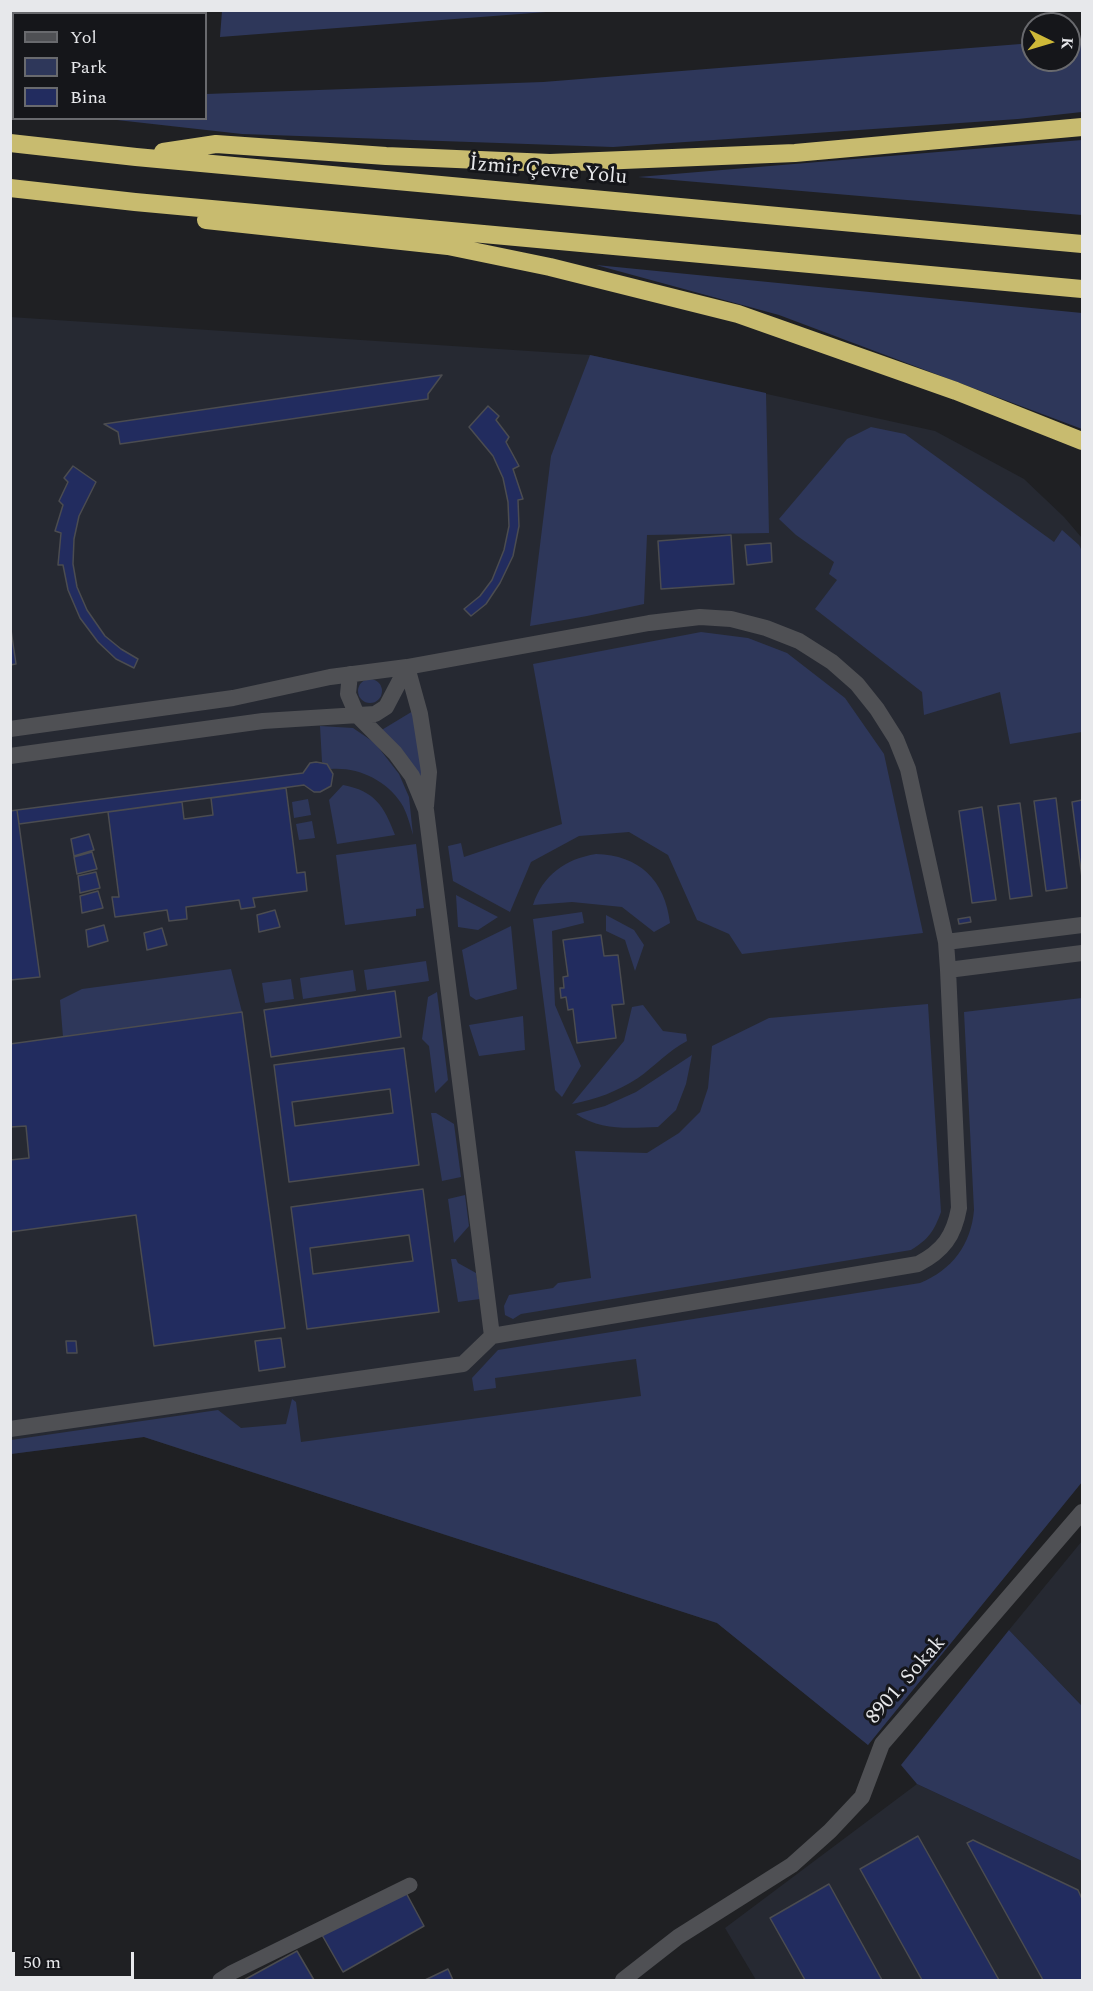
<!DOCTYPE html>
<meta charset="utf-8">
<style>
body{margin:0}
#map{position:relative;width:1093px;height:1991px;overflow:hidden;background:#1f2023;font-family:Spectral,serif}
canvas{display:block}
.frame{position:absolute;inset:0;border:12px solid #e7e8eb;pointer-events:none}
.legend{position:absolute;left:12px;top:12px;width:195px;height:108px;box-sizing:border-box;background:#15161a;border:2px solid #696a6e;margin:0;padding:8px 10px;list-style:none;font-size:18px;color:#e7e8eb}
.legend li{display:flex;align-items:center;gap:12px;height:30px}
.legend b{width:30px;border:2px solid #696a6e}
.north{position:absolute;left:1021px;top:12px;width:60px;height:60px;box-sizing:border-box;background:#15161a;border:2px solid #696a6e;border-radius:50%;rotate:95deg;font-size:16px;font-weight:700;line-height:24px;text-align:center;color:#e7e8eb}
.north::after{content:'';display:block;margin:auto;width:21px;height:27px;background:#ceb938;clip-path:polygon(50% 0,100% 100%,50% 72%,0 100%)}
.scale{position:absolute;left:12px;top:1952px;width:122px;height:27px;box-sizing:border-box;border:3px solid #e7e8eb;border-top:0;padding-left:8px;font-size:18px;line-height:21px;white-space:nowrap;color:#e7e8eb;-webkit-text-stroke:4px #15161a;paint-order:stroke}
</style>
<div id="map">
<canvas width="1093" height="1991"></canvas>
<div class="frame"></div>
<ul class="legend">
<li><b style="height:8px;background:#4f5054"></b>Yol</li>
<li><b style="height:16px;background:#2e375a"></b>Park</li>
<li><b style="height:16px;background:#222c5f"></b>Bina</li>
</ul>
<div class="north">K</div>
<div class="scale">50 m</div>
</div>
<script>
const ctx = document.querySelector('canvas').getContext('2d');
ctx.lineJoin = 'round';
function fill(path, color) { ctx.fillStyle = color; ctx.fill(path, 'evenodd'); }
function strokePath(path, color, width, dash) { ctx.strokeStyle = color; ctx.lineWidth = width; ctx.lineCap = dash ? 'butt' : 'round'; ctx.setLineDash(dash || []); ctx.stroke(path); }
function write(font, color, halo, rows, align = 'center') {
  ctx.font = font + ' Spectral,serif'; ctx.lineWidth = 6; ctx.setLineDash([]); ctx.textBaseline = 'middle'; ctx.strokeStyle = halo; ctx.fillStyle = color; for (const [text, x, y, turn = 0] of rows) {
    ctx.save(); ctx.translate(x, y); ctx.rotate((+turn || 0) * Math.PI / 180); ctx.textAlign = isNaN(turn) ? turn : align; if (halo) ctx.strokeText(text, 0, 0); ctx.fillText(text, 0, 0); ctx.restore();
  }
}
fill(new Path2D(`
 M10,317L590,355L935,431L1024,479L1064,517L1082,538V1482L868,1745L717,1623L144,1437L11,1454Z
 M1082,1541V1706L1009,1630Z
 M917,1784L1082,1861V1980H756L725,1928Z`), '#262932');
fill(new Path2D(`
 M11,10H84L85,13L14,14L13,107H10Z
 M222,11V10L559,11L220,37Z
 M1082,39V112L1018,119L613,147L242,134L108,119L206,118V94L543,82L1033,43V60H1069V40Z
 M1082,140V215L638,177Z
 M596,265L1082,313V429L779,315Z
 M590,355L766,393L769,533L647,535L644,604L587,616L530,626L551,456Z
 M871,427L905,434L1054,542L1062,530L1079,545L1082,551V732L1010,744L1000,692L924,715L922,692L815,609L837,580L829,574L834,562L796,535L779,519L847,439Z
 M701,632L748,638L787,653L845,698L884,754L923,933L742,954L729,934L697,920L668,855L629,832L579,836L531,862L510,912L453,881L448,846L461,843L464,857L562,824L533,664Z
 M358 691a12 12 0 1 1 24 0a12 12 0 1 1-24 0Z
 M413,711L424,782L380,731Z
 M320,726L353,728L375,743L399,774L409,797L413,835C410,825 407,812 401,803C386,780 358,767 331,769L322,762Z
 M343,785C375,791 384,806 395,835L337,844L329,800Z
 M308,799L311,815L294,818L292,802Z
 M312,821L315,838L299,840L296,824Z
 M416,844L424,908L416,909V916L345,925L336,855Z
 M596,854C639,855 665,880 670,923L654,932L622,907L572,902L533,905C543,875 565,859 596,854Z
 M456,895L498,917L478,930L458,927Z
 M582,912L584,923L552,931L555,1005L581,1066L562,1097L555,1090L533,919Z
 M606,915L634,930L644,945L635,971L625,940L606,931Z
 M511,926L517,989L476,1000L470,996L462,950Z
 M426,961L429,981L367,990L364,970Z
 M231,969L242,1012L63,1037L60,1000L82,989Z
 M353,970L356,991L303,999L300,978Z
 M291,979L294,999L265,1003L262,983Z
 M437,992L448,1080L435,1093L429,1046L422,1039L428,997Z
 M1082,998V1482L868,1745L717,1623L144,1437L11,1454V1440L218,1410L241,1428L286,1424L292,1399L296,1402L301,1442L641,1396L636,1359L495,1378L496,1388L474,1391L472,1378L498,1350L920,1283C952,1270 971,1245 974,1210L964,1012Z
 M928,1004L941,1212C934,1231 929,1239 911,1250L521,1314L513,1319L505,1315L504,1306L509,1295L553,1288L558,1283L591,1278L575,1151L647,1153L679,1133L700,1112L708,1088L712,1046L769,1018Z
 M643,1005L663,1031L686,1034L687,1041C668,1051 655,1066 638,1078C616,1092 597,1099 572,1104L624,1041L632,1007Z
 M523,1016L525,1050L479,1056L469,1025Z
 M692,1055L686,1084L676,1110L658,1127C628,1128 602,1131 576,1114L605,1106L636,1092Z
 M431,1113H436L454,1124L461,1177L442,1181Z
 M465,1195L469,1226L454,1243L448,1199Z
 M451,1259H456L458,1263L476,1273L480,1299L458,1302Z
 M1009,1630L1082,1706V1861L917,1784L901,1765Z`), '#2e375a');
const building = new Path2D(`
 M442,375L428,394V399L120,444L118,432L104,424Z
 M488,406L499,416L496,420L509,437L506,442L519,466L513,469L523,499L518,500L519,526L513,556L500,583L486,604L471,616L464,609L480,596L492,580L504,550L509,526L508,502L503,478L493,456L469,427Z
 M73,466L96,482L79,516L74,539L73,564L77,587L87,610L105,636L121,649L138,659L134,668L116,659L98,642L80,618L68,590L63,565H58L61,533L55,531L63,505L59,501L68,482L64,478Z
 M731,535L734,584L661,589L658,541Z
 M771,543L772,562L747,565L745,545Z
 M10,623L16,664L10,665Z
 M316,762L327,764L333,774L331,786L320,792H314L304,785L19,824L17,810L303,773L310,763Z
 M286,788L297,873L305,872L307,891L253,898L255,907L241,909L239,900L186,907L187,919L169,921L167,910L115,917L112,897H119L108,812L182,802L184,819L213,815L211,798Z
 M1056,798L1067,888L1046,891L1034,801Z
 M1082,800V878L1072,802Z
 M1020,803L1032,896L1010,899L998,806Z
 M982,807L996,900L972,903L959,811Z
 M17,810L40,977L10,980V811Z
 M89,834L94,850L74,856L71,839Z
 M92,852L97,869L77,874L74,857Z
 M96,872L100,888L80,893L78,876Z
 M98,891L103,908L82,913L80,896Z
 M275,910L280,927L259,932L257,915Z
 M970,917L971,922L959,924L958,919Z
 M104,925L108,941L88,947L86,930Z
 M162,928L167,945L147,950L144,933Z
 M601,935L604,956L618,955L624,1004L612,1005L616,1038L577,1043L573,1009L568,1010L566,997L561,998L560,988H564L563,977L568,976L563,940Z
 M395,991L401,1037L271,1057L264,1010Z
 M242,1012L285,1328L154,1346L136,1215L10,1232V1160L29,1158L26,1126L10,1127V1044Z
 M404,1048L419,1165L289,1182L274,1065ZM390,1089L393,1113L295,1126L292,1102Z
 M423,1189L439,1312L307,1329L291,1207ZM409,1235L413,1261L313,1274L310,1248Z
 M281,1338L285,1367L259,1371L255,1341Z
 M66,1341H76L77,1353H67Z
 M918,1836L999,1980H922L860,1869Z
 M973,1840L1078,1890L1082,1899V1980H1043L967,1843Z
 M829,1884L882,1980H805L770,1918Z
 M404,1889L424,1926L343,1972L322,1935Z
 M297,1951L314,1980H244Z
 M448,1969L453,1980H425Z`);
fill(building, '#222c5f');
strokePath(building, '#4b4c50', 1.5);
strokePath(new Path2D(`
 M220,1980L231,1973L410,1885`), '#4f5054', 15);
strokePath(new Path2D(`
 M407,667L420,714L429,772L426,806
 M10,729L233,698L330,677L407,667L649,623L700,617L731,619L766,628L799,641L832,662L857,684L877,709L896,739L908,769L946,942L948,970L959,1208C954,1236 943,1251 918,1264L492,1336L426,810L412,776L395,753L357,715L348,694L350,674
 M10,756L263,721L375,714L386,707L407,667
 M946,942L1082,925
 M948,970L1082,953
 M10,1429L463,1364L492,1336
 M623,1980L678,1937L792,1865L830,1831L862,1797L882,1744L1082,1512`), '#4f5054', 16);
strokePath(new Path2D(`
 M10,143L136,157L1082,244
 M163,152L216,144L386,156L550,163L795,153L1082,127
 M10,188L135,202L1082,289
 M206,220L448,246L550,267L738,314L956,391L1082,441`), '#c8bb6f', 18);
write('21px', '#e7e8eb', '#15161a', [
 ["İzmir Çevre Yolu",548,172,5],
 ["8901. Sokak",907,1681,-49]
]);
</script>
